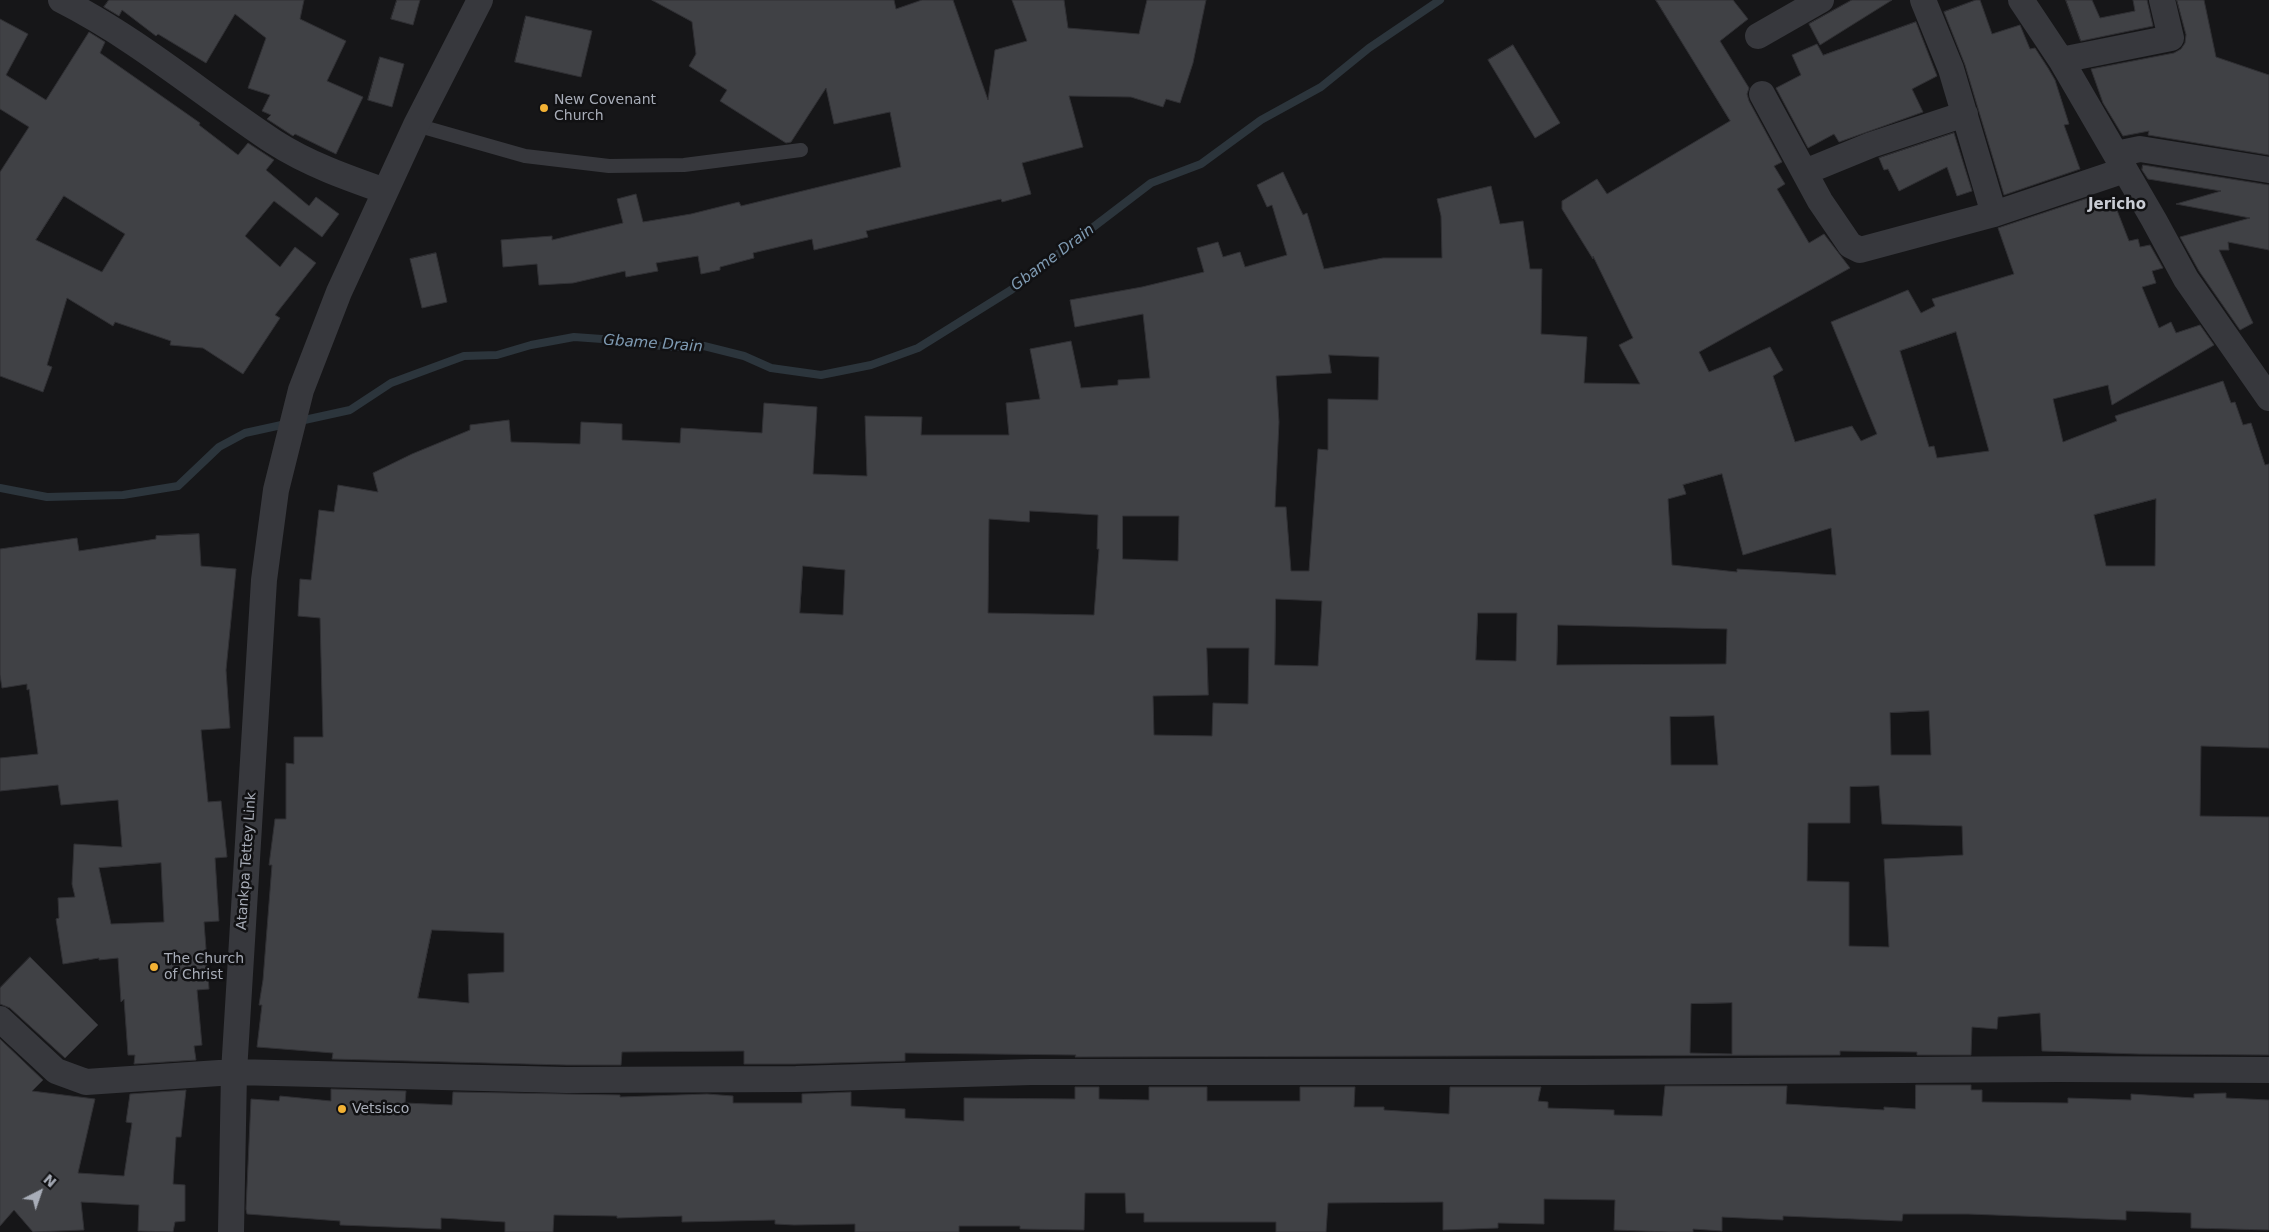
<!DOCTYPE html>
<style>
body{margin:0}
#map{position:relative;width:2269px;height:1232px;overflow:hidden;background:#161618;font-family:"DejaVu Sans",sans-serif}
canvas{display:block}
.north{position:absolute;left:15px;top:1167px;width:50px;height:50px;-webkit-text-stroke:4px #111113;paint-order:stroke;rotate:41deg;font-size:14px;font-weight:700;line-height:20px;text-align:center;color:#a8adb8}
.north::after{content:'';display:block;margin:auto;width:18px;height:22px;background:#a8adb8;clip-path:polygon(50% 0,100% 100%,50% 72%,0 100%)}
</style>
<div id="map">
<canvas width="2269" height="1232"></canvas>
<div class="north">N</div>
</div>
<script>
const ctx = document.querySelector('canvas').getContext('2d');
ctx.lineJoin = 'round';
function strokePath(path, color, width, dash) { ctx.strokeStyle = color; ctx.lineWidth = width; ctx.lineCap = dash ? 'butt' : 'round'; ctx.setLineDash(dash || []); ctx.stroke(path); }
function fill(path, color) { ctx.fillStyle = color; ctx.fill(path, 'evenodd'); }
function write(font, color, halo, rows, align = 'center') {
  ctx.font = font + ' "DejaVu Sans",sans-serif'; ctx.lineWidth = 5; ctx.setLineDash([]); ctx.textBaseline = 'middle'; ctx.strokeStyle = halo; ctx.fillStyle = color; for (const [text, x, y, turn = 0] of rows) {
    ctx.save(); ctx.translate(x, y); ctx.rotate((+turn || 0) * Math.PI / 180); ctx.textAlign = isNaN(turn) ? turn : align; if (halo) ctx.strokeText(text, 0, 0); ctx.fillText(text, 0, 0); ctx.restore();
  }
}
strokePath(new Path2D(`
 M0,488L47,497L123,495L178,486L219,447L245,433L350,410L391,383L464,356L497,355L531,345L574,337L616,340L669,347L704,346L744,356L771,368L821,375L871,365L918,348L1011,290L1151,183L1201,164L1261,120L1321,87L1369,48L1440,0`), '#2c353c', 8);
const building = new Path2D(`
 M109,0H304L300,19L346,41L327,81L363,97L336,154L295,134L293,136L267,119L271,115L262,111L270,95L248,88L266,38L235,14L206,63L158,34L156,36L122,10L119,16L104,7Z
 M397,0H420L413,25L391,19Z
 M652,0H894L896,9L922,0H953L988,100L995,50L1027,41L1012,0H1064L1068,28L1139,34L1147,0H1206L1193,63L1180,103L1166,99L1163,107L1131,97L1069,96L1083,147L1022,163L1031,194L1002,202L1001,199L866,231L868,237L814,250L812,239L753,253L754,258L720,267V270L701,274L698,256L656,263L658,271L626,277L625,271L573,283L539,285L537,264L503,267L501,240L552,236V240L623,223L617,199L636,194L643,222L691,214L739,202L741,206L901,167L890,112L834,124L826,88L791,142L786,143L720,101L727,90L689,66L696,54L692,22Z
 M1656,0H1733L1748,19L1720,41L1749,88L1747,94L1749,101L1782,162L1774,166L1785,184L1777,189L1809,243L1824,234L1850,268L1699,352L1709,372L1770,347L1783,370L1773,376L1795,442L1852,426L1861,441L1877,434L1831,322L1908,290L1921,313L1935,306L1932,299L2014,274L1998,228L2091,197L2094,208L2113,200L2129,241L2138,239L2140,247L2150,245L2163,268L2152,271L2156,283L2142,287L2159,328L2171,322L2176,333L2200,325L2214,345L2112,405L2108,385L2053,399L2063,442L2117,421L2115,416L2223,381L2231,403L2235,402L2243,425L2251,423L2265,465L2269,464V748L2201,746L2200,816L2269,817V1055L2139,1054L2042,1051L2040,1013L1998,1017L1997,1029L1972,1027L1971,1055H1917V1052L1840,1051V1055L1075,1057L1076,1055L905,1053V1061L795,1064H744V1051L622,1052L621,1065H566L332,1059L333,1053L257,1047L262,1005H259L263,980L272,865H269L275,819H286V763L294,764V737H323L320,618L298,616L300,579L311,580L319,510L334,512L338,485L378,492L373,473L412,454L470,430V425L509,420L511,442L580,444L581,422L622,424V440L680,443L681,428L762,433L764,403L817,407L813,474L867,476L865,416L922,417L921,435H1009L1006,403L1040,399L1030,349L1071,341L1081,388L1118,385V380L1150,378L1143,314L1075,327L1070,300L1142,287L1204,272L1197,248L1218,242L1223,257L1240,252L1245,267L1287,255L1272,205L1267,207L1257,185L1283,172L1303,215L1307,213L1324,269L1383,258H1442L1441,216L1437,199L1491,186L1500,224L1523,221L1530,269H1542L1541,334L1587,337L1584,383L1640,384L1619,345L1633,338L1593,256V259L1562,209V201L1597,179L1607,194L1730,121ZM1956,332L1989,451L1937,458L1934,446L1929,447L1900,351ZM1329,355L1379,357L1378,400L1328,399V450L1318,449L1309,571H1291L1286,507H1275L1279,422L1276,376L1331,373ZM1722,474L1743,555L1831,528L1836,575L1737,569V572L1672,565L1668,499L1686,494L1683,485ZM2156,499L2155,566H2106L2094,515ZM1030,511L1098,515L1097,549H1099L1094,615L988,613L989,519L1029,522ZM1123,516H1179L1178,561L1123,559ZM803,566L845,570L843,615L800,613ZM1276,599L1322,601L1318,666L1275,665ZM1478,613H1517L1516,661L1476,660ZM1558,625L1727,629L1726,664L1557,665ZM1207,648H1249L1248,704L1213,703L1212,736L1154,735L1153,696L1208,695ZM1929,711L1931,755H1891L1890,713ZM1714,716L1718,765H1671L1670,717ZM1879,786L1882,824L1962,826L1963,855L1884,859L1889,947L1849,946V882L1807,881L1808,823H1850V787ZM432,930L504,933V972L468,974L469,1003L418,998ZM1732,1003V1054L1690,1053L1691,1004Z
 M1852,0H1892L1820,45L1809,24Z
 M1976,0H1980L1992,34L2020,25L2030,49L2035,48L2048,68L2055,80L2069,124L2064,125L2080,169L2004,195L1965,65L1944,12Z
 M2066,0H2092L2100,18L2135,11L2133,0H2147L2153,26L2081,41Z
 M2177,0H2204L2216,57L2269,75V155L2148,135L2149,131L2123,136L2103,103L2091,69L2174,53L2181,49L2185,43L2186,35Z
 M526,16L592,31L581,77L515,62Z
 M0,19L28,34L6,75L46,100L89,32L105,42L100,53L200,123L199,125L238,155L248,143L274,160L266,170L309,206L316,197L339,214L322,237L274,201L245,236L280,267L295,247L316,263L275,315L280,318L243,374L203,348L170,345L171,341L115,322L113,326L67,298L47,365L52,367L43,392L0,376V172L29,127L0,109ZM64,196L125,234L102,272L36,240Z
 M1916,22L1937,76L1912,89L1923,112L1839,142L1834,134L1808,148L1776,88L1801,75L1792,55L1817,44L1823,55Z
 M1513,45L1560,123L1535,138L1488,60Z
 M380,57L404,64L392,107L368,100Z
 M1954,133L1972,191L1957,196L1947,167L1899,191L1888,169L1884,170L1879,158Z
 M2143,165L2269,185V250L2228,242L2229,250H2219L2253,323L2240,330L2199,271L2180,237L2250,218L2176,204L2221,191L2148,179L2142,170Z
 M436,253L447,302L422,308L410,259Z
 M199,534L201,566L236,569L226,670L230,728L201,730L208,802L221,801L227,857L215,858L219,921L204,922L209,989L197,990L202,1045L194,1046L196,1060L134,1064L135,1055H128L124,999L121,1002L118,958L99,960V958L63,964L56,919L59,918L58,898L75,897L72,884L74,844L122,847L118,800L61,805L58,785L0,791V758L38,754L29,689L27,690V684L2,688L0,675V549L77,538L79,551L156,539V536ZM161,863L164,922L111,924L99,868Z
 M30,957L98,1025L65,1058L10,1008L0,1004V988Z
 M0,1039L43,1080L32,1091L95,1099L78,1173L124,1176L132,1123L126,1122L130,1094L186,1090L181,1137H176L173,1184L185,1185V1221L175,1222L173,1232L138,1231L139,1205L81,1202L84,1230L33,1232L14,1210L0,1226Z
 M1916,1085H1971V1090H1982V1102L2068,1103V1098L2131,1100V1094L2194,1098V1094L2226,1093V1098L2269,1100V1230L2191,1228V1213L2126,1211V1220L1968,1214H1903L1902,1221L1783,1216V1220L1722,1217V1231L1693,1229V1232H1668L1614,1230L1615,1200L1544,1199V1224L1498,1223V1228L1443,1230V1202L1328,1203L1326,1232H1276V1222H1144V1213H1126L1125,1193H1085L1084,1230L1020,1229V1226H959V1232H855V1224L794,1225L775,1224V1220L682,1222V1216L617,1218V1216L554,1215L553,1232H505V1222L441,1218V1229L340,1225V1221L247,1214L246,1209L251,1099L279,1101L280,1096L331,1101V1089L406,1091L405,1103L452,1105L453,1092L620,1095V1097L707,1094L733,1096V1103H802V1094L851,1092V1106L905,1109V1118L964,1121V1098L1075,1099V1087H1099V1099L1149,1100V1087H1207V1101H1300V1087H1355L1354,1107H1384V1110L1449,1114L1450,1087H1541L1538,1101L1548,1102V1108L1614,1110V1115L1662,1116L1665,1086H1787L1786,1104L1884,1110V1107L1915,1109Z`);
fill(building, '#404145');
strokePath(building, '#303034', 1);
strokePath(new Path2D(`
 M416,125L525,156L609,166L684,165L801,150`), '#37383d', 14);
strokePath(new Path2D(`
 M61,0C138,39 203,95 274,142C308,164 348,178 385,191
 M1923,0L1951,69L1994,214
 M2021,0L2061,60L2154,220L2186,279L2269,398
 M1758,36L1821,0
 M2061,60L2171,38L2162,0
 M1762,94L1820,201L1850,245L1860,250L1994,214L2125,170
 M2116,154L2140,149L2269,170
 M1805,172L1871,145L1965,114
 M0,1019L56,1071L86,1082L234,1072L566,1080L796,1079L1031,1072H1585L2059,1069L2269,1070
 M231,1232L234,1072L264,580L276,490L301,390L339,292L416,125L480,0`), '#37383d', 26);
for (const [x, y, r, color] of [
 [544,108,5,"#f2b134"],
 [154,967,5,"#f2b134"],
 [342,1109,5,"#f2b134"]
]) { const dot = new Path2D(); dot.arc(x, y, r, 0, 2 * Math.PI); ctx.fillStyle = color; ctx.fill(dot); strokePath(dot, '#111113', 2); }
write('14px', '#a8adb8', '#111113', [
 ["New Covenant",554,100],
 ["Church",554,116],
 ["The Church",164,959],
 ["of Christ",164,975],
 ["Vetsisco",352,1109]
], 'left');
write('14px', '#a8adb8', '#111113', [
 ["Atankpa Tettey Link",247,861,-86]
]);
write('bold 15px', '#c9ccd4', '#111113', [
 ["Jericho",2117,205]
]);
write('italic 15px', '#7f9bb3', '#111113', [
 ["Gbame Drain",1053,258,-37],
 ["Gbame Drain",653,344,4]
]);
</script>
